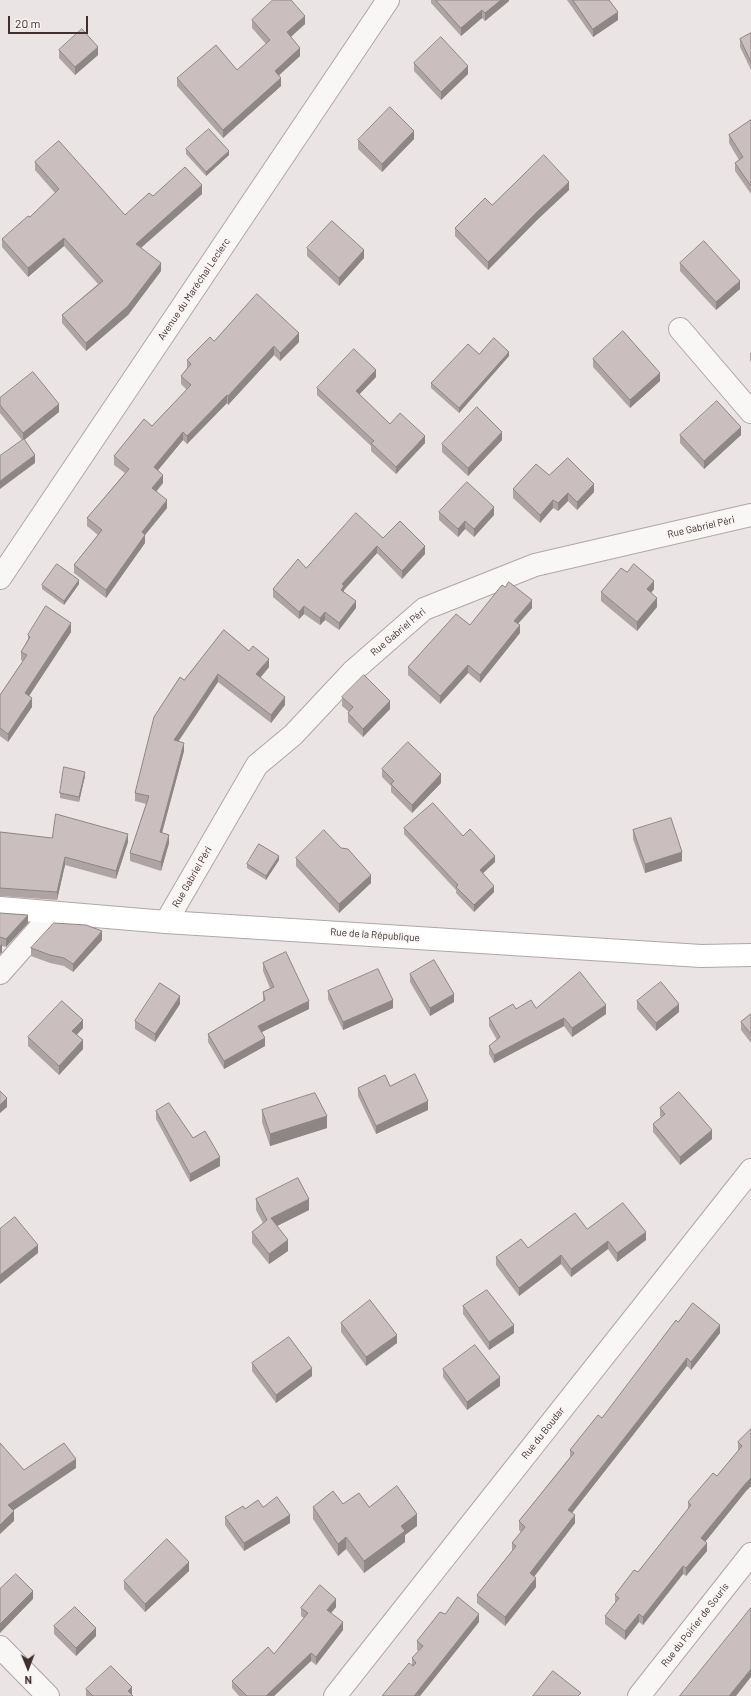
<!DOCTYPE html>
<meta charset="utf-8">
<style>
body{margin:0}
#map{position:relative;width:751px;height:1696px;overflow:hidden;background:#eae4e4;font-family:Barlow,sans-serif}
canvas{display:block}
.north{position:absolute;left:8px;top:1648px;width:40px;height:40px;-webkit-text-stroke:3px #f8f4f3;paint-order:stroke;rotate:179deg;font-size:11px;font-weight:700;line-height:16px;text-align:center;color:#412f2d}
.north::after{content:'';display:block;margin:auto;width:14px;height:18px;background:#412f2d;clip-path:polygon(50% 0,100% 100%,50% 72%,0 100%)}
.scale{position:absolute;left:8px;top:16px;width:80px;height:18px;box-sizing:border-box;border:2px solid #412f2d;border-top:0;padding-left:5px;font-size:12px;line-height:14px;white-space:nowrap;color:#412f2d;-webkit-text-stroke:3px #f8f4f3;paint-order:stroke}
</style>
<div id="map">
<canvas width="751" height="1696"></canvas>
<div class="north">N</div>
<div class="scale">20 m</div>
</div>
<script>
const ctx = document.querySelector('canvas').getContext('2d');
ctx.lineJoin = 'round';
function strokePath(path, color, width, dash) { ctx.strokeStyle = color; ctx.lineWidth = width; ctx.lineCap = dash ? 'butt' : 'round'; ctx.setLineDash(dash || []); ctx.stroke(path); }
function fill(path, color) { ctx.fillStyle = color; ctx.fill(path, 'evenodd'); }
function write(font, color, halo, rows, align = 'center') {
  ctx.font = font + ' Barlow,sans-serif'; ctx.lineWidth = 3; ctx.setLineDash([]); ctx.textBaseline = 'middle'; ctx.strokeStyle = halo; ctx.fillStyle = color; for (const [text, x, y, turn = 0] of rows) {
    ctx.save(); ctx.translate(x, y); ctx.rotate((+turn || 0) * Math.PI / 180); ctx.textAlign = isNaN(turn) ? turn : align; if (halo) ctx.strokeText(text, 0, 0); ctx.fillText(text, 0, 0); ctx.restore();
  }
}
const street = new Path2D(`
 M680,329L751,412
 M0,578L388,0
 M166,922L257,765L293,735L353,671L424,609L535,565L751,515
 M0,973L53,913
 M0,1647L48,1696
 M335,1696L751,1170
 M639,1696L751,1554`);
const secondary = new Path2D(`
 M0,908L166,922L701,956L751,955`);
strokePath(street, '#b1a6a6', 24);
strokePath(secondary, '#b1a6a6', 24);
strokePath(street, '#f9f7f6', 22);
strokePath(secondary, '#fff', 22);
fill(new Path2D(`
 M431,0H509V1L485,21L482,18L461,36L431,3Z
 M567,0H609L618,20L593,37Z
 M252,20L305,24L291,37L300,56L279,75L281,86L223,138L177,86V78L237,70L266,44L252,28Z
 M751,33V70L740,47V39Z
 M59,50L98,55L75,75L59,58Z
 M414,63L468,74L441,100L414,71Z
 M751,120V194L735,171V163L739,160L729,143V135Z
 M414,139L382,172L358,149V140Z
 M186,149L229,155L206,176L186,154Z
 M35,162L125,215L153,196L202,194L141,248L161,271L128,315L86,351L62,323V315L98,284L64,246L28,277L2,247V239L30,217L55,193L35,170Z
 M569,190L537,220L488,270L455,236V228L492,205Z
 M307,248L364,258L339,286L307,256Z
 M680,263L740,289L716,310L680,271Z
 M214,341L299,342L280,361L274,355L228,405L227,403L187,444L183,440L158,470L163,483L156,492L167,508L145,535V543L106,598L74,573V565L98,535L87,526V518L125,473L114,465V456L152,426L187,390L181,384V376L187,368V360Z
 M751,352V362L750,361V353Z
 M509,356L459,413L431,388V383Z
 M593,359L660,381L630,408L593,367Z
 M376,377L359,394L390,424L425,443L396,474L371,451V446L317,395V388Z
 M0,398L59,412L24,440L35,463L22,440L0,413Z
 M680,435H741L704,469L680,443Z
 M502,440L468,476L442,452V444Z
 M549,475L594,492L577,510L568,501L558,511L553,508L540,523L513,498V489Z
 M439,512L494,515L474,537L465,529L458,537L439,520Z
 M383,538L425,554L402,579L377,553L344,590V592L356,608L339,630L325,620L320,625L304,614L299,619L273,597V589L306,568Z
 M627,572L654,589L651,593L657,607L637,631L601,601V592Z
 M79,584L64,605L42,589V585Z
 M532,608L518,624L520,633L480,683L468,673L440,704L408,675V667L470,625Z
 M224,630L269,667L260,678L285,705L271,723L218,682L178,741L184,751L162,833L169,843L161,871L130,861V853L146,804L135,801V793L184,680Z
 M71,632L29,696L32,707L8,742L0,736V695L23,661L21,660V652L28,639V635Z
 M342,697L390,709L363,737L348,722V713L349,712L342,706Z
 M382,769L441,783L412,813L391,792V786L382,777Z
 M85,776L79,802L60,798V793Z
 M404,828L463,836L495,862L483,873L494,892L474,912L456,893V890L404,834Z
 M633,830L682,861L645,873L633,839Z
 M0,832L52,838L128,842L116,879L65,865L57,900L0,896Z
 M341,848L371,883L339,913L296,866V858Z
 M279,860L266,880L247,868V864Z
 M0,913L28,923L6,947L2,946V952L0,954Z
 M102,940L73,972L64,966L50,963L31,956V948Z
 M263,963L309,1009L261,1032L265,1046L224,1069L208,1042V1034L263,1001V992L270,988L263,971Z
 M410,974L454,1002L430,1016L410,982Z
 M328,991L393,1008L343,1030L328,999Z
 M637,1001L679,1012L656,1031L637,1009Z
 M180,1004L155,1042L135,1029V1021Z
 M536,1008L606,1014L572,1037L564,1026L494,1063L489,1054V1046L497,1040L489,1026V1018L516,1009Z
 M751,1014V1043L741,1030V1022Z
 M83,1028L77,1035L83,1049L59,1075L28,1046V1037Z
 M358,1088L428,1110L376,1134L358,1096Z
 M660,1108L712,1139L680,1165L653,1132V1124L661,1117L660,1116Z
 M262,1110L327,1128L270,1146L262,1122Z
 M156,1111L193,1138L220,1166L190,1182L156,1119Z
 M256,1199L309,1210L277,1226L288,1251L269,1264L252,1243V1232L263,1223L256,1210Z
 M587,1229L646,1240L617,1262L608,1249L571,1277L561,1264L519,1296L496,1265V1257L528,1248Z
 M463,1306L514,1333L489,1350L463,1314Z
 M678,1322L720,1333L691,1370L687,1366L572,1513L575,1523L534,1577L536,1587L505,1626L477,1603V1595L512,1551V1543L521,1532L519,1530V1521L570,1457V1450L602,1418Z
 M341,1323L397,1343L366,1366L341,1332Z
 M252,1363L312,1376L276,1403L252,1371Z
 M443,1369L500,1386L467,1410L443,1377Z
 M751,1429V1486L746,1491L705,1542L707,1551L686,1576L683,1574L643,1625L639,1622L625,1640L605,1624V1616L615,1603V1595L638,1572L688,1509V1502L717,1476L738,1451V1442Z
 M343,1504L369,1507L417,1526L405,1535V1542L364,1573L346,1549L338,1556L313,1519V1507Z
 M263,1507L290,1523L244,1551L225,1525V1517L245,1509Z
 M189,1571L145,1612L124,1589V1581Z
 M336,1607L331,1613L343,1630L316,1665L311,1661L274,1696H239L232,1688V1681L274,1654L304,1618L301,1616V1608Z
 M445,1614L479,1622L420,1696L412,1666V1658L419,1651L417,1650V1641Z
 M54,1626L96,1636L76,1656L54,1634Z
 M86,1689L132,1695L133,1696H86Z`), '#aea4a3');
fill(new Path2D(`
 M501,0H509V1L485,21V13Z
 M482,10V18L461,36V28Z
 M618,12V20L593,37V29Z
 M305,16V24L287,40V32Z
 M98,47V55L75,75V67Z
 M300,48V56L275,79V71Z
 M468,66V74L441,100V92Z
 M281,78V86L223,138V130Z
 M414,131V139L382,172V164Z
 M229,151V155L206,176V172Z
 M569,182V190L537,220L488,270V262L537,212Z
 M202,185V194L136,252V244Z
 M64,238V246L28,277V268Z
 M364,250V258L339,286V278Z
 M161,263V271L128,315L86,351V343Z
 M740,281V289L716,310V302Z
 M299,333V342L280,361V353Z
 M274,346V355L228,405V396Z
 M509,352V356L459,413V408Z
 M376,370V377L356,398V391Z
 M660,373V381L630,408V400Z
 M227,395V403L187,444V436Z
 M59,404V412L23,441V433Z
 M741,427V435L704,469V461Z
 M183,432V440L154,475V467Z
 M502,432V440L468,476V468Z
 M425,436V443L396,474V467Z
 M35,455V463L0,489V481Z
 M163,475V483L152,496V488Z
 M594,484V492L577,510V502Z
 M568,493V501L558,511V503Z
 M167,500V508L145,535V543L106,598V590L142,532Z
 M553,500V508L540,523V515Z
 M494,507V515L474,537V529Z
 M465,521V529L458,537V529Z
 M377,546V553L344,590V593L341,590L342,584Z
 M425,546V554L402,579V571Z
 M79,580V584L64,605V601Z
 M654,581V589L647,598V589Z
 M657,598V607L637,631V622Z
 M532,600V608L514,628V621Z
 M356,601V608L339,630V623Z
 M304,606V614L299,619V612Z
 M325,612V620L320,625V618Z
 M71,623V632L25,702V693Z
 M520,625V633L480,683V675Z
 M269,659V667L256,683V674Z
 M468,665V673L440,704V696Z
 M218,674V682L174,748V740Z
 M285,697V705L271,723V715Z
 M32,698V707L8,742V734Z
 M390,701V709L363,737V729Z
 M184,743V751L160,840V832Z
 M85,772V776L79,802V797Z
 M441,774V783L412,813V805Z
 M128,834V842L116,879V871Z
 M169,835V843L161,871V862Z
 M682,852V861L645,873V864Z
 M279,856V860L266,880V876Z
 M495,856V862L480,876V870Z
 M65,857V865L57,900V892Z
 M371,875V883L339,913V904Z
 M494,886V892L474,912V905Z
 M28,915V923L6,947V939Z
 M102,931V940L73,972V964Z
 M2,944V952L0,954V946Z
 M454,994V1002L430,1016V1008Z
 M180,996V1004L155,1042V1034Z
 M393,1000V1008L343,1030V1022Z
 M309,1001V1009L258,1034V1026Z
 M679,1004V1012L656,1031V1023Z
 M606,1005V1014L572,1037V1028Z
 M564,1018V1026L494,1063V1055Z
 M83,1020V1028L72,1039V1031Z
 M265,1038V1046L224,1069V1061Z
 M83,1040V1049L59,1075V1066Z
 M7,1098V1107L0,1113V1105Z
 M428,1101V1110L376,1134V1126Z
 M327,1116V1128L270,1146V1134Z
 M712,1130V1139L680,1165V1157Z
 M220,1157V1166L190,1182V1174Z
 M309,1199V1210L271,1229V1218Z
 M646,1232V1240L617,1262V1253Z
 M288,1240V1251L269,1264V1254Z
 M608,1241V1249L571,1277V1269Z
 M38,1245V1253L0,1284V1275Z
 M561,1255V1264L519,1296V1288Z
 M514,1325V1333L489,1350V1342Z
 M720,1325V1333L691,1370V1362Z
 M397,1335V1343L366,1366V1357Z
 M687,1358V1366L568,1518V1510Z
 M312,1368V1376L276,1403V1395Z
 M500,1377V1386L467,1410V1402Z
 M76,1459V1468L8,1514V1505Z
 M751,1478V1486L746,1491L701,1547V1538L746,1483Z
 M14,1511V1521L0,1534V1525Z
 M417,1514V1526L405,1535V1542L364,1573V1561L401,1526Z
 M290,1515V1523L244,1551V1543Z
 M575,1515V1523L530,1582V1573Z
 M346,1537V1549L338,1556V1544Z
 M707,1543V1551L686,1576V1568Z
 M189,1562V1571L145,1612V1604Z
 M683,1566V1574L643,1625V1617Z
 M536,1578V1587L505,1626V1617Z
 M33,1591V1599L0,1633V1624Z
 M336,1599V1607L327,1618V1610Z
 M479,1614V1622L420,1696H414Z
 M639,1614V1622L625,1640V1631Z
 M343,1622V1630L316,1665V1657Z
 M96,1628V1636L76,1656V1648Z
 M311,1653V1661L274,1696H266Z
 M751,1669V1677L736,1696H729Z
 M132,1687V1695L128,1691Z`), '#8d8685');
const building = new Path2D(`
 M273,0H291L305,16L287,32L300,48L275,71L281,78L223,130L177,78L216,45L237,70L270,40L252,20Z
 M436,0H501L485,13L482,10L461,28Z
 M573,0H609L618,12L593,29Z
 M82,29L98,47L75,67L59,50Z
 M751,33V62L740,39Z
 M441,37L468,66L441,92L414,63Z
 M390,107L414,131L382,164L358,140Z
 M751,120V186L735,163L743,157L729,135Z
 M209,129L229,151L206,172L186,149Z
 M59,141L125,215L149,193L153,196L185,167L202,185L136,244L161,263L128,306L86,343L62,315L103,281L64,238L28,268L2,239L28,216L30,217L59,189L35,162Z
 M544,155L569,182L537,212L488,262L455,228L485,198L492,205Z
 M332,221L364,250L339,278L307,248Z
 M704,241L740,281L716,302L680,263Z
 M257,294L299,333L280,353L274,346L228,396L227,395L187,436L183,432L154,467L163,475L152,488L167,500L142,532L145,535L106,590L74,565L102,530L87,518L129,469L114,456L144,419L152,426L191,385L181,376L191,364L187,360L210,337L214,341Z
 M623,331L660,373L630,400L593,359Z
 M494,338L509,352L459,408L431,383L468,344L479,354Z
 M354,349L376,370L356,391L390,424L400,413L425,436L396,467L371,443L374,441L317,388Z
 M33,372L59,404L23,433L0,405V398Z
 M717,401L741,427L704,461L680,435Z
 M477,407L502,432L468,468L442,444Z
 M24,439L35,455L0,481V456Z
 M568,458L594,484L577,502L568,493L558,503L553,500L540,515L513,489L536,464L549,475Z
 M467,482L494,507L474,529L465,521L458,529L439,512Z
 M356,513L383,538L400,521L425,546L402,571L377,546L342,584L344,586L341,590L356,601L339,623L325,612L320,618L304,606L299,612L273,589L298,559L306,568Z
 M57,564L79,580L64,601L42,585Z
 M634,564L654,581L647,589L657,598L637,622L601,592L621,568L627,572Z
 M509,582L532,600L514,621L520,625L480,675L468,665L440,696L408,667L456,614L470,625L502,585L505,587Z
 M46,606L71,623L25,693L32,698L8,734L0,728V695L27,655L21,652L30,637L28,635Z
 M224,630L249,651L253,646L269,659L256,674L285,697L271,715L218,674L174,740L184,743L160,832L169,835L161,862L130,853L149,796L135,793L154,717L180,677L184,680Z
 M364,675L390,701L363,729L348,713L353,707L342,697Z
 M408,742L441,774L412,805L391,784L394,781L382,769Z
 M64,767L85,772L79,797L60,793Z
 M433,803L463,836L470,829L495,856L480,870L494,886L474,905L456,887L458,885L404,828Z
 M56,814L128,834L116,871L65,857L57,892L0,888V832L52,838Z
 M671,818L682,852L645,864L633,830Z
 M324,830L341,848L348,849L371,875L339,904L296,858Z
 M259,844L279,856L266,876L247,864Z
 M0,913L28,915L6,939L0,937Z
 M54,923L86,925L102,931L73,964L64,958L50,955L31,948Z
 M286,952L309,1001L258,1026L265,1038L224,1061L208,1034L265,1000L263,992L274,987L263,963Z
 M434,960L454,994L430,1008L410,974Z
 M378,969L393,1000L343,1022L328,991Z
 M580,972L606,1005L572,1028L564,1018L494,1055L489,1046L500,1037L489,1018L513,1004L516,1009L531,1000L536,1008Z
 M661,982L679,1004L656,1023L637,1001Z
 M160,983L180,996L155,1034L135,1021Z
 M62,1001L83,1020L72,1031L83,1040L59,1066L28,1037Z
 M751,1014V1034L741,1022Z
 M415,1074L428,1101L376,1126L358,1088L385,1075L390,1086Z
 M0,1091L7,1098L0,1105Z
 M679,1092L712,1130L680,1157L653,1124L665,1114L660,1108Z
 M315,1093L327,1116L270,1134L262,1110Z
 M169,1103L193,1138L205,1131L220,1157L190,1174L156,1111Z
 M298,1178L309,1199L271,1218L288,1240L269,1254L252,1232L267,1220L256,1199Z
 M623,1203L646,1232L617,1253L608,1241L571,1269L561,1255L519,1288L496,1257L521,1239L528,1248L575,1213L587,1229Z
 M15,1217L38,1245L0,1275V1229Z
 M487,1290L514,1325L489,1342L463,1306Z
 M370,1300L397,1335L366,1357L341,1323Z
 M693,1303L720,1325L691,1362L687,1358L568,1510L575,1515L530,1573L536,1578L505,1617L477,1595L516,1546L512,1543L525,1527L519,1521L574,1453L570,1450L598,1415L602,1418L676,1320L678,1322Z
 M289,1337L312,1368L276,1395L252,1363Z
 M475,1345L500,1377L467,1402L443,1369Z
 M751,1429V1478L746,1483L701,1538L707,1543L686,1568L683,1566L643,1617L639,1614L625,1631L605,1616L619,1598L615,1595L634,1570L638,1572L691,1505L688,1502L713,1473L717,1476L742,1446L738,1442Z
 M0,1443L24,1470L64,1443L76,1459L8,1505L14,1511L0,1525Z
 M397,1486L417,1514L401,1526L405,1531L364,1561L346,1537L338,1544L313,1507L333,1491L343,1504L359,1493L369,1507Z
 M277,1497L290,1515L244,1543L225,1517L243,1506L245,1509L258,1500L263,1507Z
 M167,1539L189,1562L145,1604L124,1581Z
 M16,1574L33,1591L0,1624V1589Z
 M320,1585L336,1599L327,1610L343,1622L316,1657L311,1653L266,1696H247L232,1681L268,1647L274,1654L308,1613L301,1608Z
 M458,1597L479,1614L414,1696H382L409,1663L413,1666L416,1663L412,1658L423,1646L417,1641L440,1612L445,1614Z
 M75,1607L96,1628L76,1648L54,1626Z
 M751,1608V1669L729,1696H680Z
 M111,1666L132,1687L128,1691L133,1696H93L86,1689Z
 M553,1671L581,1693L578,1696H533Z`);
fill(building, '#cabfbe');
strokePath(building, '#8d8685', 1);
write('10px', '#412f2d', '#f8f4f3', [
 ["Avenue du Maréchal Leclerc",194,289,-56],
 ["Rue Gabriel Péri",701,527,-13],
 ["Rue Gabriel Péri",398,632,-40],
 ["Rue Gabriel Péri",192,877,-60],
 ["Rue de la République",375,935,4],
 ["Rue du Boudar",543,1433,-52],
 ["Rue du Poirier de Souris",695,1625,-52]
]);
</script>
